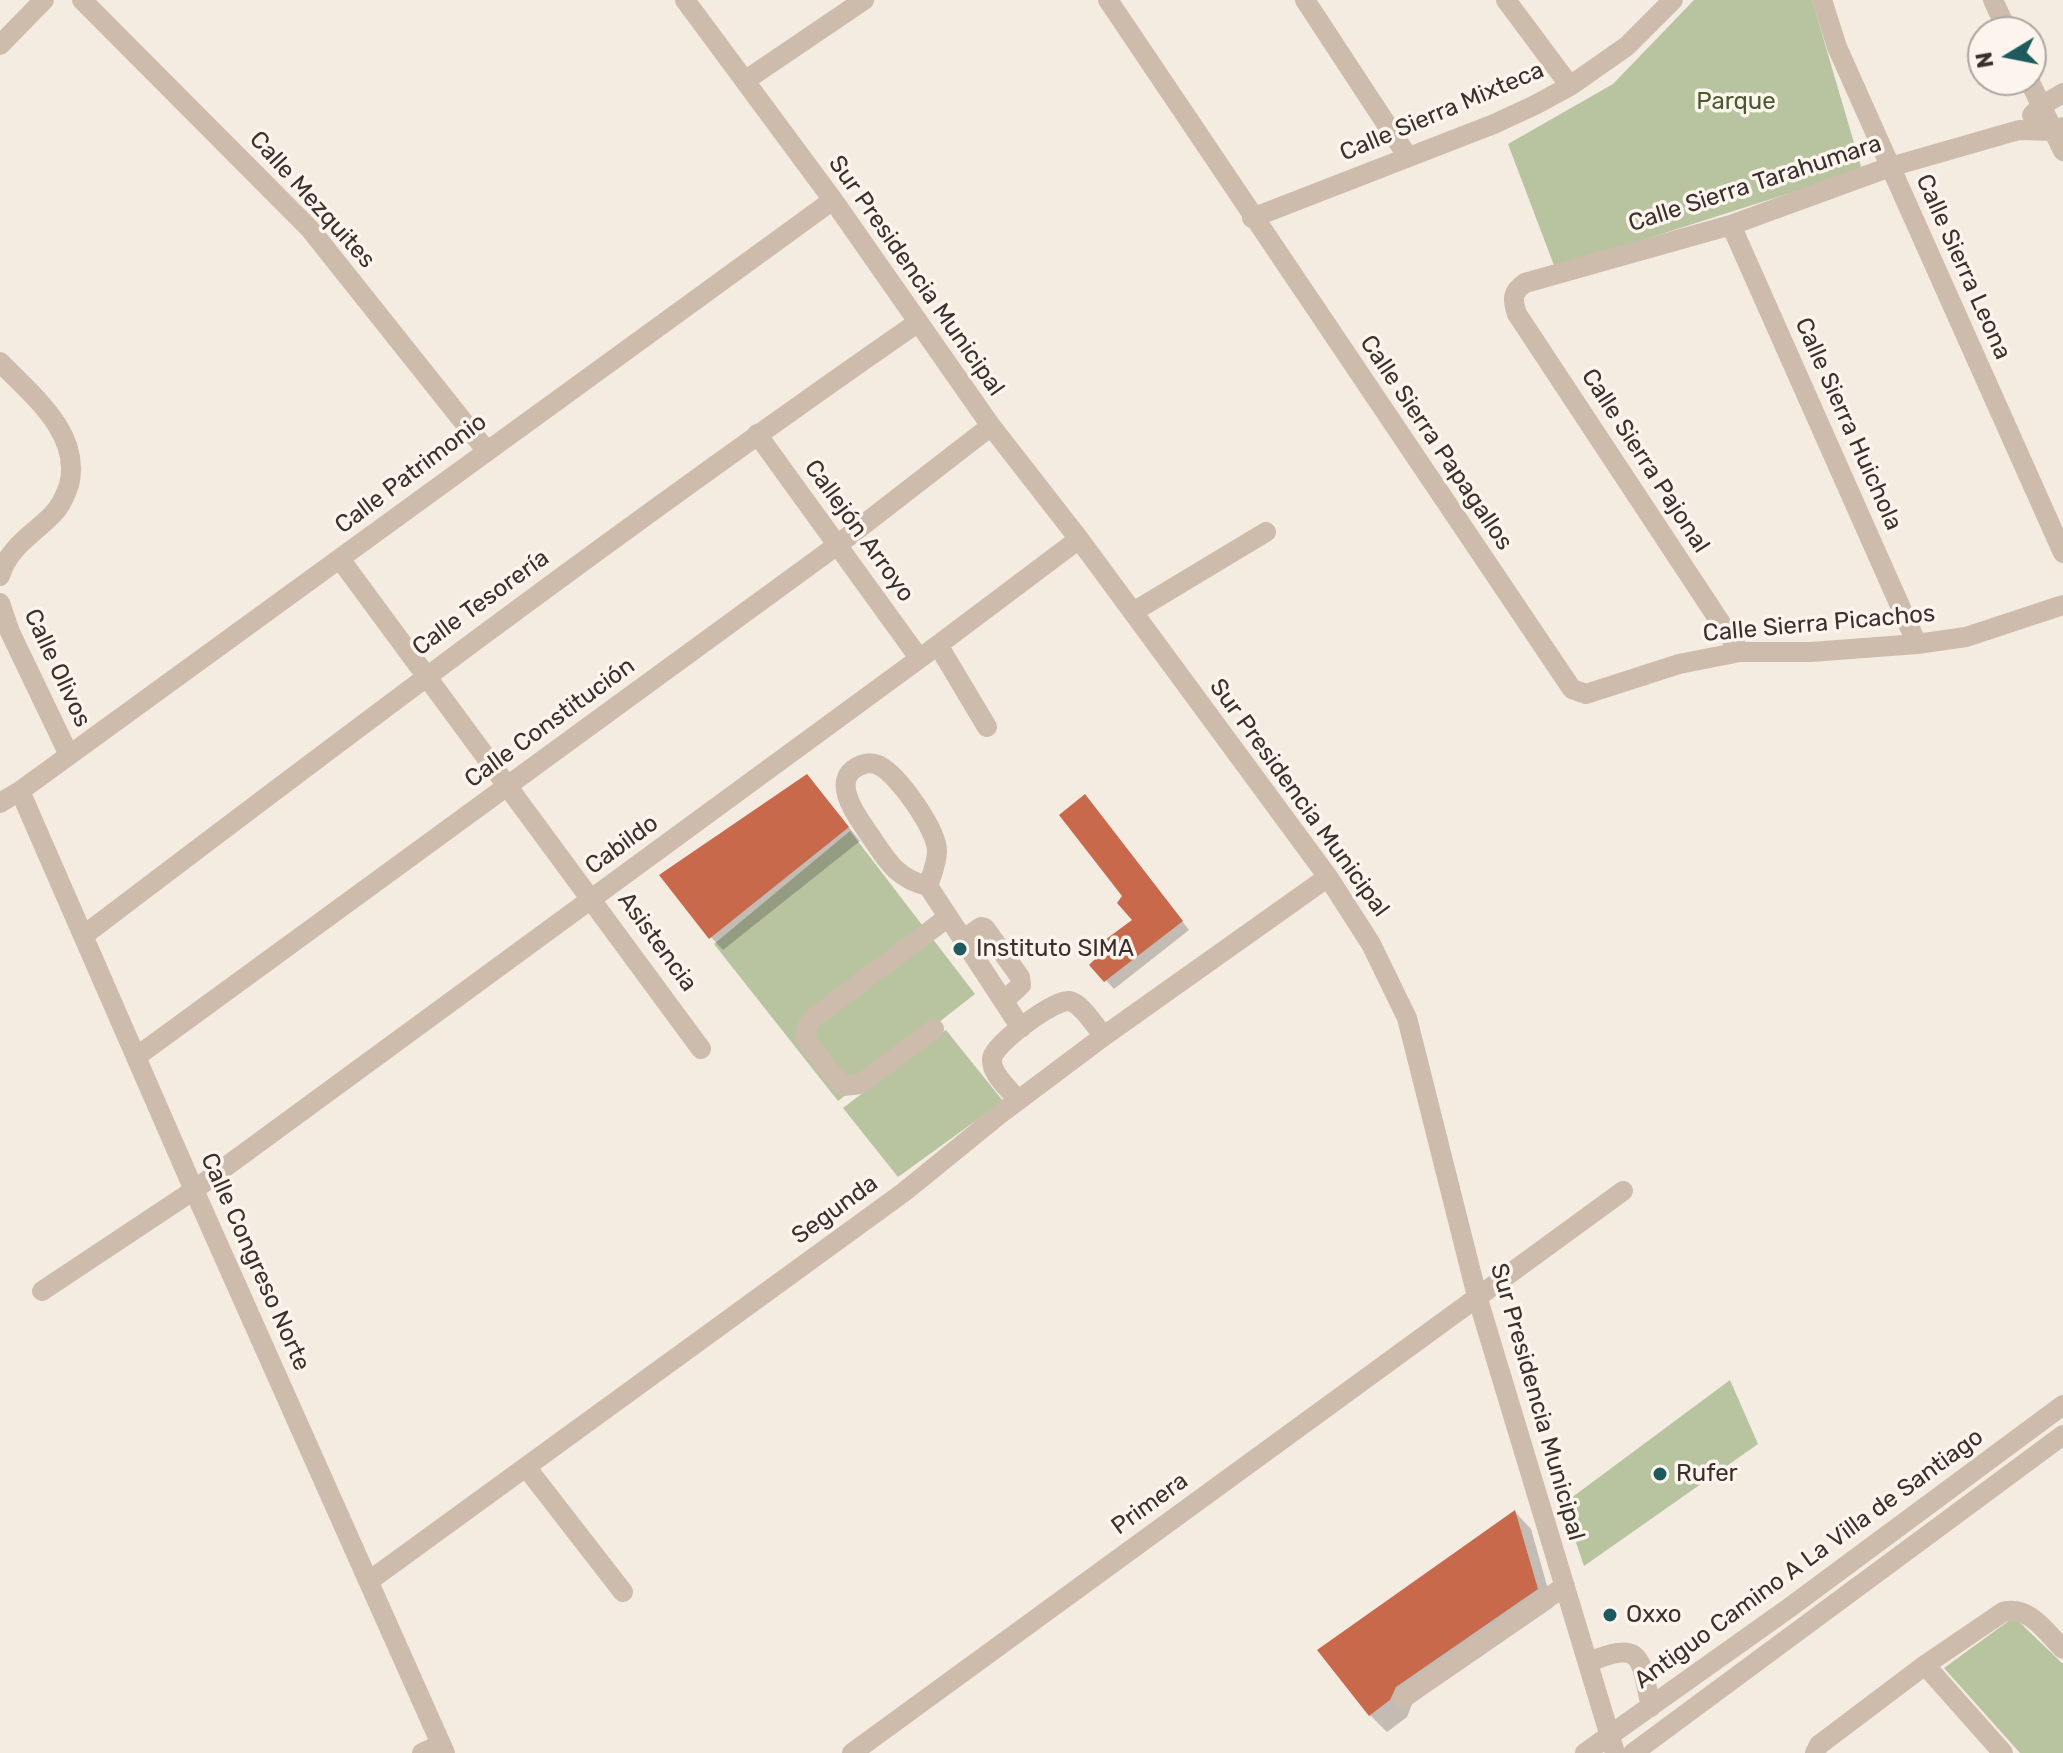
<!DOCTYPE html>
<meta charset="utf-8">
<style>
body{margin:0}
#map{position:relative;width:2063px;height:1753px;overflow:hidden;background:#f4ebe1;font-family:Rubik,sans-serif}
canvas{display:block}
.north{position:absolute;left:1967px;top:16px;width:80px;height:80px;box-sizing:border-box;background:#fbf5ee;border:2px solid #aea6a0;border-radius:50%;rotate:260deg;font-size:22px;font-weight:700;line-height:32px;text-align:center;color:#3b302b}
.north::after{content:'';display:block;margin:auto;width:28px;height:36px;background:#1f5a5e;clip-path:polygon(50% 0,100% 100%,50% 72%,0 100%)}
</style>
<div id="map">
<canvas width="2063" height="1753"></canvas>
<div class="north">N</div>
</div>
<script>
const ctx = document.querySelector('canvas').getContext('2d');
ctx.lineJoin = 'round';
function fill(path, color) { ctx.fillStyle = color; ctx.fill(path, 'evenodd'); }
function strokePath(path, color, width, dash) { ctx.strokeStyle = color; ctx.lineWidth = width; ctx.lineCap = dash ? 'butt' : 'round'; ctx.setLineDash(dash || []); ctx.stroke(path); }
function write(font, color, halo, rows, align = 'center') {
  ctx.font = font + ' Rubik,sans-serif'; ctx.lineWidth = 7; ctx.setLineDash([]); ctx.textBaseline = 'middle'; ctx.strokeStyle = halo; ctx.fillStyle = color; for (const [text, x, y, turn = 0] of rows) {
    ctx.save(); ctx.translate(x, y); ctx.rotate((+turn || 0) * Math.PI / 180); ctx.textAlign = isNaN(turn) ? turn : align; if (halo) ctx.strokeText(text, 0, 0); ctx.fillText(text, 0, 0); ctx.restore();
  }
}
fill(new Path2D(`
 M1694,0H1812L1862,170L1555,268L1508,144L1613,84Z
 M850,831L975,994L838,1101L714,944Z
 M946,1030L1003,1101L898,1177L843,1108Z
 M1730,1380L1758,1444L1584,1566L1563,1504Z
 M2014,1617L2063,1664V1753H2020L1944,1668Z`), '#b8c4a0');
fill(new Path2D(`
 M807,776L860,841L723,950L711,937Z
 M1085,796L1189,930L1114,989L1092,965L1135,920Z
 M1515,1512L1531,1529L1553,1607L1412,1704L1407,1717L1387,1732L1370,1715Z`), '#0003');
fill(new Path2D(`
 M807,774L849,827L709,939L659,875Z
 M1085,794L1183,921L1104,982L1089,965L1098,956L1094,948L1132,920L1117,903L1122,896L1059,815Z
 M1515,1510L1538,1589L1396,1687L1390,1700L1369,1716L1317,1650Z`), '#c8694b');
strokePath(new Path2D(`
 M82,0L310,229L486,450
 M685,0L833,200L991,426L1079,539L1328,877L1371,944L1407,1018L1477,1296L1615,1753
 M1108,0L1572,689L1586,694L1679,664L1740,652H1811L1917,644L1966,637L2063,605
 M1305,0L1408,157
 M1506,0L1570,86
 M1822,0L1837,47L2063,553
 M1993,0L2008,32
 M0,45L44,0
 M746,80L864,0
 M2029,80L2063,151
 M2032,115L2041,106L2063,93
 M1252,218L1494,124L1535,105L1570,86L1627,46L1673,0
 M1731,225L1917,644
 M0,362C32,395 82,434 69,485C65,497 60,508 51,516C32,535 8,548 0,576
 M757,434L919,658
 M340,559L701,1049
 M0,603L10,632L69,755
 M1133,612L1266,532
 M938,645L987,727
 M1740,652L1517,314C1512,299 1512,292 1525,283L1731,225L1890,167L2019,130L2053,131L2063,127
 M20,791L194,1190L445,1753
 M0,803L20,791L833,200
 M928,886C932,874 937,863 937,851C937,830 899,776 880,766C873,762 864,763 857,767C831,781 856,815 867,831C886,858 894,878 928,886L1021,1028
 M83,936C358,727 633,520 917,323
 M964,939L981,927L985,928L1020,977L1021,985L1005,1000
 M934,1029L860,1084L844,1086L833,1075L806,1040L807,1027L813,1018L947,918
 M136,1057L836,546L991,426
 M1018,1100C1009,1089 991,1074 992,1059C992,1045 1055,999 1069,1001C1082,1003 1095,1027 1104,1036
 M42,1291L194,1190L938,645L1079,539
 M526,1467L623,1592
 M369,1581L904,1192L1000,1114L1104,1036L1328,877
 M1589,1662C1644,1639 1640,1659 1651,1707
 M1925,1665L2003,1753
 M1403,1698L1565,1586
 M422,1753L441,1744
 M852,1753L1623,1191
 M1585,1753L1789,1608L2063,1405
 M1633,1753L2063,1435
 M1815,1753L1819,1745L1925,1665L2003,1612C2029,1605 2046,1632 2063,1649`), '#cdbbac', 20);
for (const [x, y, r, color] of [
 [960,949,8,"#1f5a5e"],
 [1660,1474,8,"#1f5a5e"],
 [1610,1615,8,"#1f5a5e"]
]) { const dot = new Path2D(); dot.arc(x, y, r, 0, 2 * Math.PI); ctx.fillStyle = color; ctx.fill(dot); strokePath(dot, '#fbf5ee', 3); }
write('24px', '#4a5a2e', '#fbf5ee', [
 ["Parque",1736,102]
]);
write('24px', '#3b302b', '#fbf5ee', [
 ["Calle Sierra Mixteca",1442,112,-23],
 ["Calle Sierra Tarahumara",1755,184,-18],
 ["Calle Mezquites",312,200,48],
 ["Calle Sierra Leona",1963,267,66],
 ["Sur Presidencia Municipal",916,276,55],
 ["Calle Sierra Huichola",1848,424,66],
 ["Calle Sierra Papagallos",1436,443,56],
 ["Calle Sierra Pajonal",1645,461,57],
 ["Calle Patrimonio",411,474,-37],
 ["Callejón Arroyo",859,531,54],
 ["Calle Tesorería",481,603,-36],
 ["Calle Sierra Picachos",1819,624,-5],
 ["Calle Olivos",57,668,65],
 ["Calle Constitución",550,723,-36],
 ["Sur Presidencia Municipal",1299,798,54],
 ["Cabildo",622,845,-36],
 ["Asistencia",657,942,54],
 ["Segunda",835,1210,-36],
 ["Calle Congreso Norte",255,1262,66],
 ["Sur Presidencia Municipal",1537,1402,74],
 ["Primera",1150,1504,-36],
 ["Antiguo Camino A La Villa de Santiago",1809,1559,-36]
]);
write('24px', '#3b302b', '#fbf5ee', [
 ["Instituto SIMA",976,949],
 ["Rufer",1676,1474],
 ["Oxxo",1626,1615]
], 'left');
</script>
